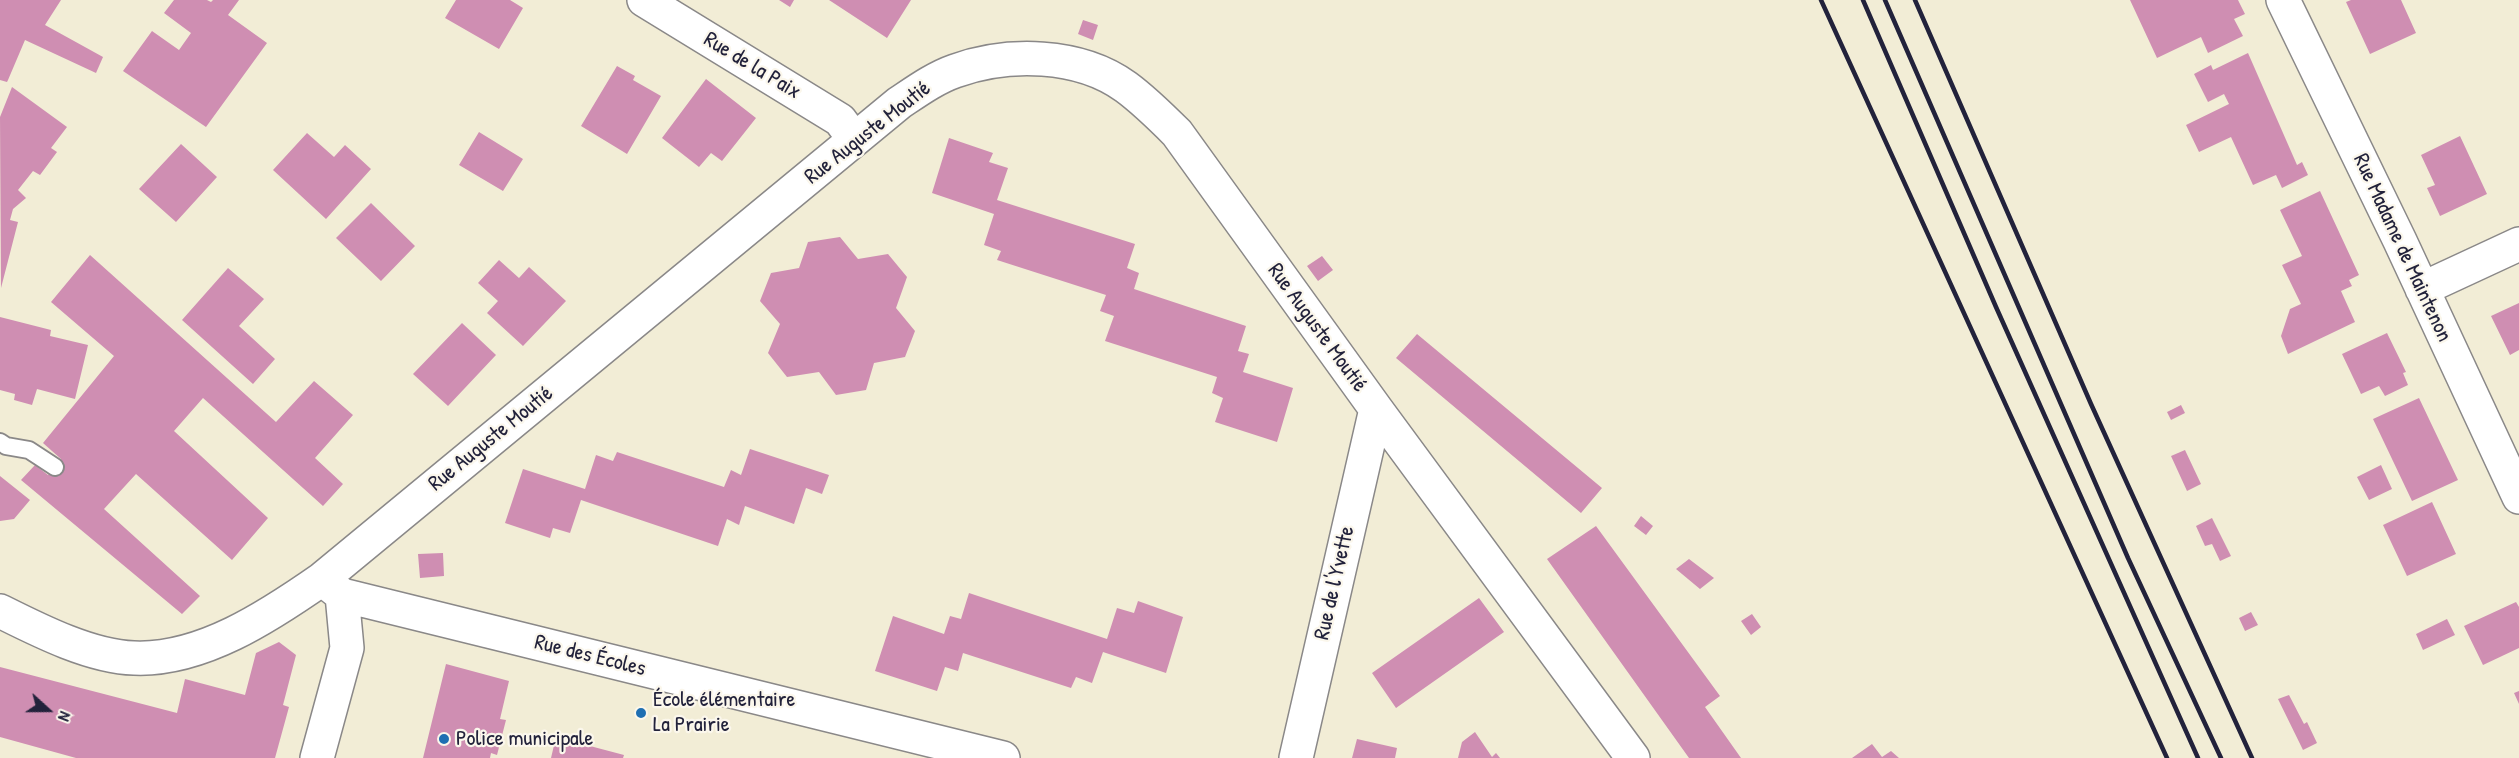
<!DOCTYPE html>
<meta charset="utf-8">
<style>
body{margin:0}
#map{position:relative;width:2519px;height:758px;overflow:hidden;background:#f2edd6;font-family:"Patrick Hand",sans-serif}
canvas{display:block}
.north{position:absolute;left:18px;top:680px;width:60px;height:60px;-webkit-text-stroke:4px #fbf7ec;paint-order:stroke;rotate:111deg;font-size:16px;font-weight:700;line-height:24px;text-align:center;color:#22223b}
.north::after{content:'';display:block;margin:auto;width:21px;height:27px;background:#22223b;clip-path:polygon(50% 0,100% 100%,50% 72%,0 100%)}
</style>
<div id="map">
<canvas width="2519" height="758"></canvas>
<div class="north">N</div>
</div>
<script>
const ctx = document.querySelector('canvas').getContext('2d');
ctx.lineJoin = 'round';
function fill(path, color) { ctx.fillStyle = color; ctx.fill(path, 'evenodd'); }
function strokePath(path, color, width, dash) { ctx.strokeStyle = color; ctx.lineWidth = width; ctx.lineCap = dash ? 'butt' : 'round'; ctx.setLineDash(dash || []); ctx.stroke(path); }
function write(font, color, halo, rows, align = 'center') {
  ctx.font = font + ' "Patrick Hand",sans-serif'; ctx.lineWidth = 4.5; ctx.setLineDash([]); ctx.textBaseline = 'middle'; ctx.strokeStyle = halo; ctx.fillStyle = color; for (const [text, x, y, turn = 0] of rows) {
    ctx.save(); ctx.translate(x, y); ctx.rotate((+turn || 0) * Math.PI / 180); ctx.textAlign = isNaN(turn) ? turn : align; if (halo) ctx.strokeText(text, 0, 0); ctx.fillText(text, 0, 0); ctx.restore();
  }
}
fill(new Path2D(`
 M0,0H61L45,25L103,57L96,73L25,40L8,80L7,82L0,80Z
 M174,0H207L211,2L213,0H239L228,15L267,43L206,127L123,71L152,31L179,50L191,33L164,13Z
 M456,0H510L523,8L499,49L445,18Z
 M779,0H794L790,7Z
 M829,0H911L887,38Z
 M2130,0H2238L2245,14L2234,19L2243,36L2208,53L2201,37L2157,58Z
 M2351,0H2401L2416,33L2370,54L2346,2Z
 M1083,20L1098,25L1093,40L1078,34Z
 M2248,53L2297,165L2302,162L2308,175L2282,188L2276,175L2253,185L2231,137L2199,152L2186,125L2229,104L2224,94L2208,102L2194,74L2211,65L2213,70Z
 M617,66L635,76L633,80L661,96L627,154L581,126Z
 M706,79L756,118L722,161L711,153L699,167L662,138Z
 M12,87L67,127L51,148L57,152L40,175L33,171L18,190L26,198L13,209L10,220L18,222L1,288L0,117Z
 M479,132L523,159L503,191L459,165Z
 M307,133L334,157L345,145L371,169L326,219L273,170Z
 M2460,136L2487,194L2440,216L2427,188L2435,185L2421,155Z
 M949,138L993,153L989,162L1008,168L997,200L1135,244L1127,268L1139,273L1134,289L1246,326L1238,351L1249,354L1243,372L1293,388L1277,442L1215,422L1223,398L1212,393L1217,377L1105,341L1114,316L1100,311L1106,295L997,260L1001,251L984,245L994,214L932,193Z
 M181,144L217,177L176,222L139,189Z
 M2320,191L2359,275L2349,280L2352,286L2341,291L2355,322L2288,354L2281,336L2290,309L2301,304L2282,265L2302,256L2280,210Z
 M371,203L415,246L381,281L336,238Z
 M840,237L858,259L888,254L907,277L896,308L915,331L905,357L874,363L866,390L836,395L819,372L787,377L768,353L780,324L760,301L771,273L799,268L808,242Z
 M90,255L276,422L314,381L353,415L315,458L343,484L323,506L203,398L174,431L268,518L232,560L136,474L104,509L200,596L182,614L21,480L35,465L48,475L61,459L43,443L114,356L51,302Z
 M1322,256L1333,270L1318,281L1307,266Z
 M499,260L519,278L529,267L566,301L523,346L487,313L498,301L478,283Z
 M228,268L264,299L239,326L275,359L253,384L182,320Z
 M2519,303V350L2510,355L2491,316Z
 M0,317L51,330L50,336L88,345L75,399L37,389L32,405L14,400L15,394L0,390Z
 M462,323L496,355L448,406L413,374Z
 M2387,333L2406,372L2403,373L2408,385L2385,396L2379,386L2361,394L2342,354Z
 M1417,334L1602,488L1581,513L1396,358Z
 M2419,398L2458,480L2412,501L2373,419Z
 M2181,405L2185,413L2171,420L2167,412Z
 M750,449L829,475L822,494L806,488L794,524L745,506L739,525L727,519L718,546L581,500L570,533L553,528L550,538L505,523L523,469L585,489L596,455L613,461L617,452L724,487L731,470L741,475Z
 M2185,450L2201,484L2187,491L2171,456Z
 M2381,465L2392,489L2369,500L2357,477Z
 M0,476L30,500L14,519L0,521Z
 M2432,502L2456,554L2407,576L2383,525Z
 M1641,516L1653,526L1646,535L1634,526Z
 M2212,518L2231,556L2220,561L2212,544L2205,546L2196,526Z
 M1596,526L1720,696L1705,707L1741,758H1689L1547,559Z
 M443,553L444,576L420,578L418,554Z
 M1689,559L1714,578L1700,589L1676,569Z
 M969,593L1107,639L1117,608L1134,613L1138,601L1183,617L1166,673L1103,652L1092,683L1076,677L1071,688L963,653L958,671L945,667L937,691L875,671L893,616L944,634L950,616L961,619Z
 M1479,598L1504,632L1396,708L1372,673Z
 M2516,602L2519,607V648L2483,665L2464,626Z
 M2251,612L2258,625L2245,631L2239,618Z
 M1752,614L1761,627L1751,635L1741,621Z
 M2447,619L2455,635L2423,650L2416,634Z
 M279,642L296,655L283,705L289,707L275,758H76L0,737V667L177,713L185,679L245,695L256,653Z
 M446,664L509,681L500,719L506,720L497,755L491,753L490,758H423Z
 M2519,691V704L2514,693Z
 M2289,695L2304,724L2307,722L2317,743L2303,750L2278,699Z
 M1475,732L1492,757L1496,753L1500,758H1458L1462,742Z
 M556,737L624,755L623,758H551Z
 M1357,739L1397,748L1395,758H1352Z
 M1872,744L1882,757L1891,751L1899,758H1852Z`), '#cf8eb2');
const service = new Path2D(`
 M0,442L6,446L29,450L55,467`);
const minor = new Path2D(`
 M644,0L840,120L854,139
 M2283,0L2400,241L2519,497
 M2422,289L2519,244
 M322,579L342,595L1003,758
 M0,611C38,630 91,657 134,658C201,661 269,616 322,579L899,103C917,91 935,78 955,71C1008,52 1079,53 1126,87C1145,101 1161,117 1177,133L1376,409L1633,758
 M317,758L347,648L342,595
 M1296,758L1376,409`);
strokePath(service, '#8a8888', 20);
strokePath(minor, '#8a8888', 36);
strokePath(service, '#fff', 16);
strokePath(minor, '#fff', 33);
strokePath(new Path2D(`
 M1821,0L2167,758
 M1863,0L1996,307L2198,758
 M1885,0L2128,558L2221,758
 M1915,0L2091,404L2252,758`), '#22223b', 4.5);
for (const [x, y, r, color] of [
 [641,713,6,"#1f6fb2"],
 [444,739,6,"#1f6fb2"]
]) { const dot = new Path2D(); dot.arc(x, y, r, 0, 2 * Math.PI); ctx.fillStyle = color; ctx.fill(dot); strokePath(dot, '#fbf7ec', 2); }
write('22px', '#22223b', '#fbf7ec', [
 ["Rue de la Paix",752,66,31],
 ["Rue Auguste Moutié",868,133,-38],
 ["Rue Madame de Maintenon",2402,248,65],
 ["Rue Auguste Moutié",1317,328,54],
 ["Rue Auguste Moutié",491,439,-39],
 ["Rue de l'Yvette",1335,583,-77],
 ["Rue des Écoles",590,656,14]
]);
write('22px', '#22223b', '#fbf7ec', [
 ["École élémentaire",653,700],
 ["La Prairie",653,725],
 ["Police municipale",456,739]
], 'left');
</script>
